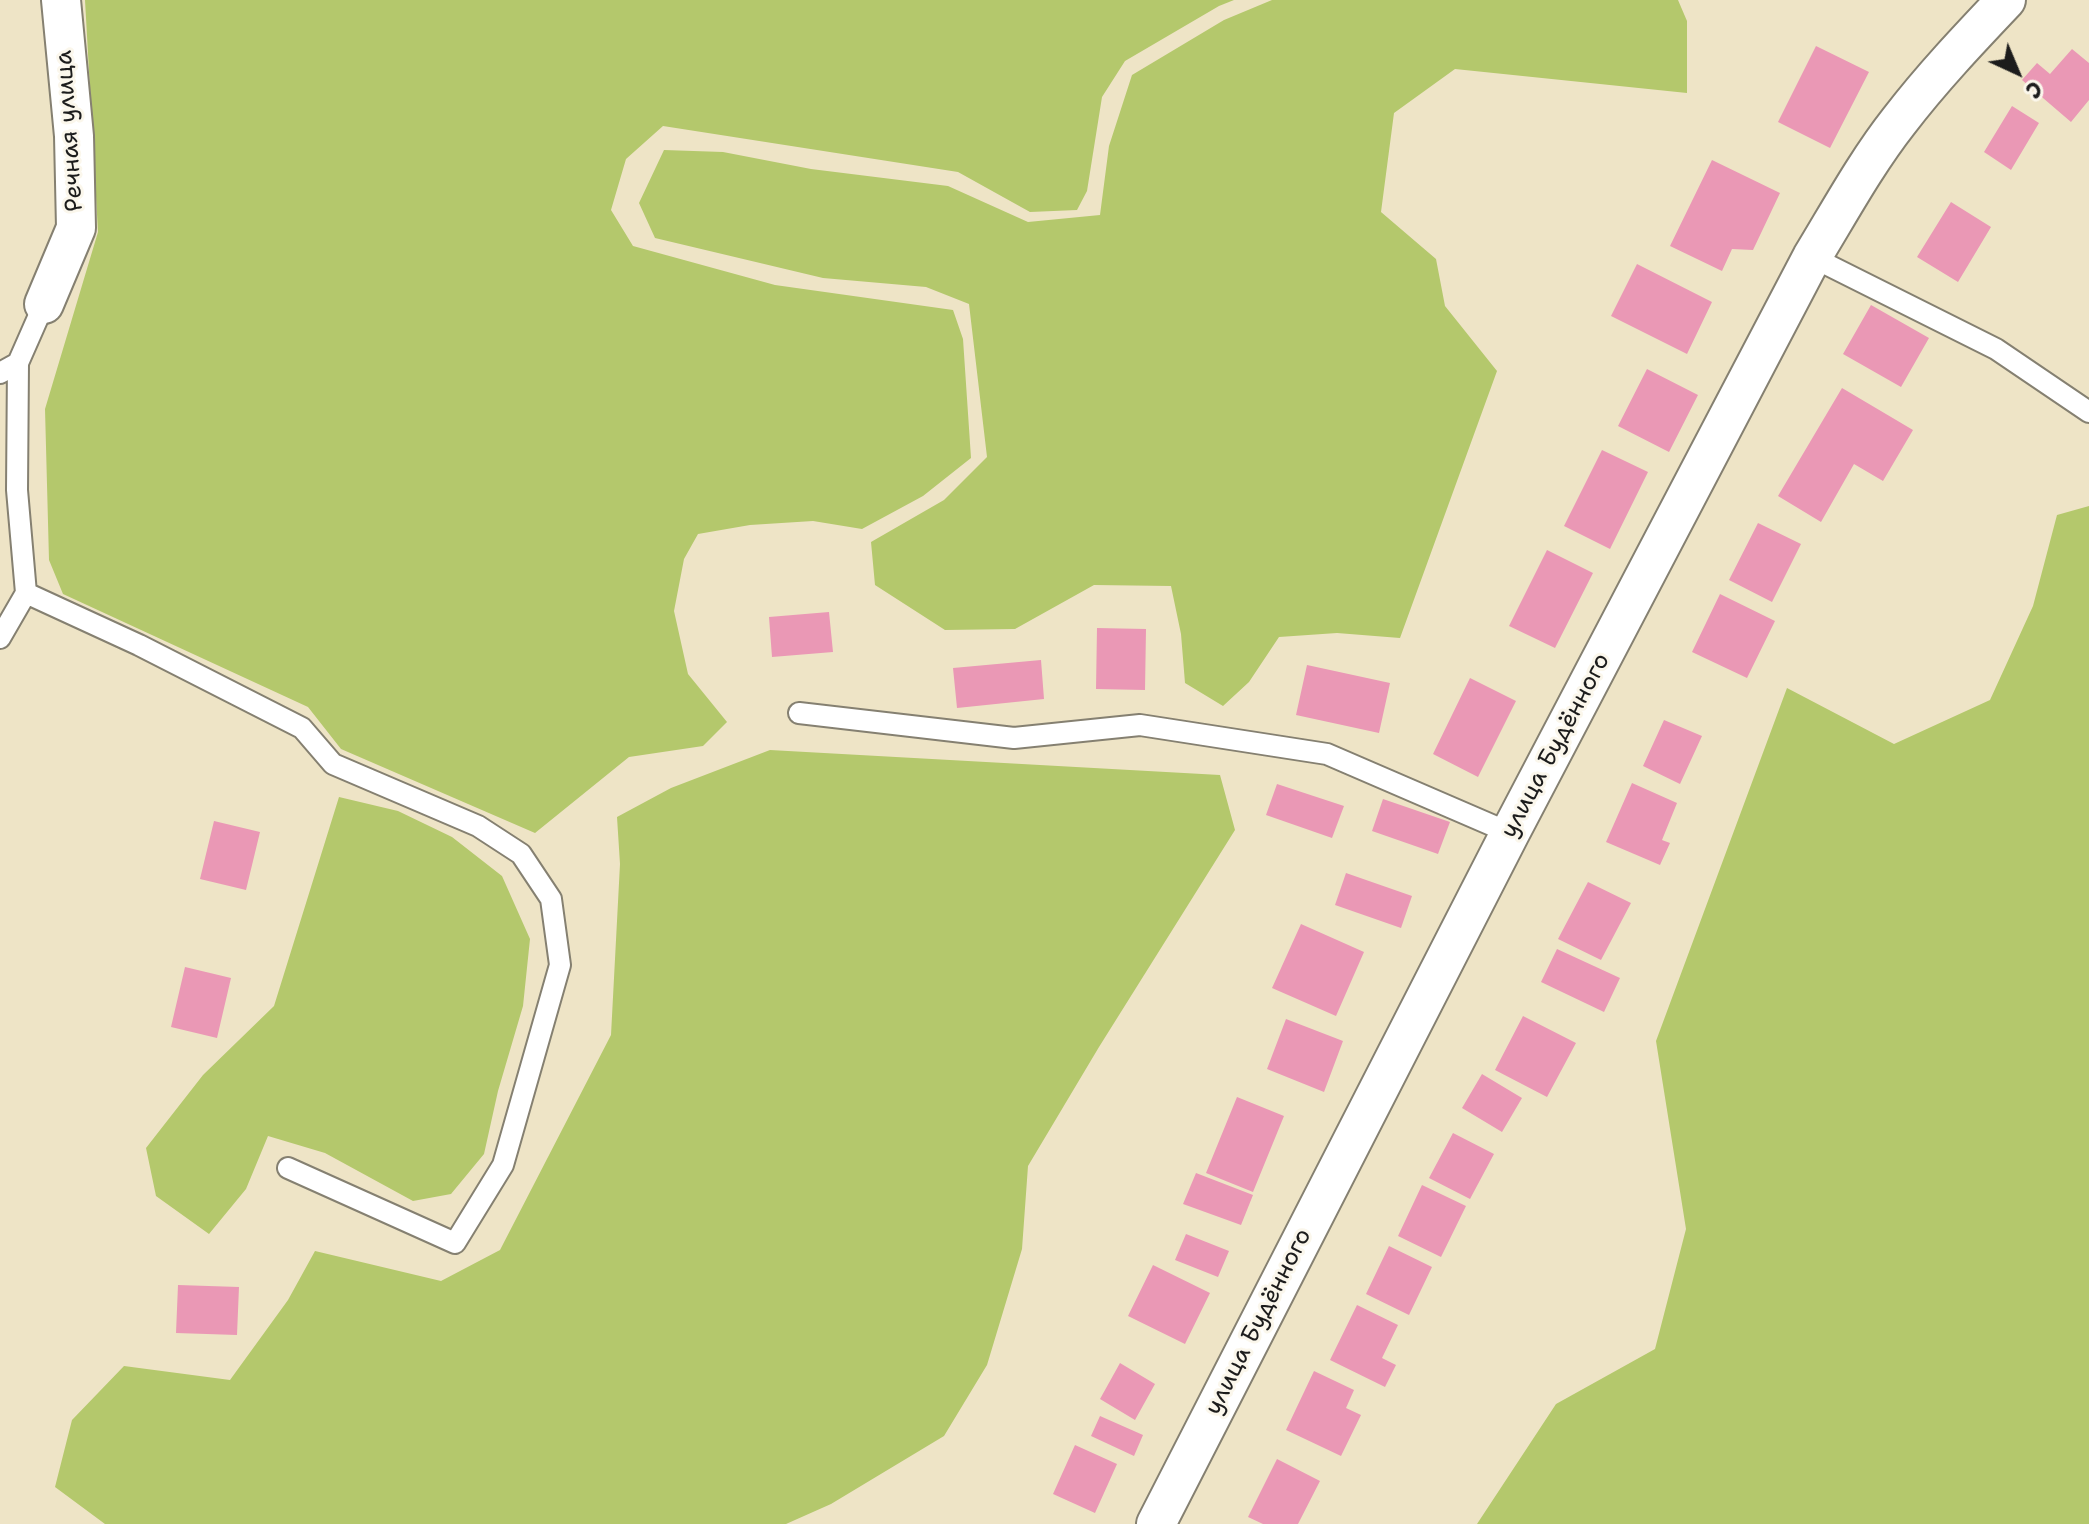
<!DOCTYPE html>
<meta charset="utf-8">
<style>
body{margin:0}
#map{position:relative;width:2089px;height:1524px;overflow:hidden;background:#eee4c6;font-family:"Shantell Sans",sans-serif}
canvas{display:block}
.north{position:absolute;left:1977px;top:32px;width:80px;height:80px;-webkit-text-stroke:6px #fbf7ec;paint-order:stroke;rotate:136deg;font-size:22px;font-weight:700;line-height:32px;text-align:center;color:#1c1c1c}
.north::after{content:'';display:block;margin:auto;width:28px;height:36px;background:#1c1c1c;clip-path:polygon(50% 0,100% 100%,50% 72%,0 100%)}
</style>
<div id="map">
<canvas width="2089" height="1524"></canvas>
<div class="north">С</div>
</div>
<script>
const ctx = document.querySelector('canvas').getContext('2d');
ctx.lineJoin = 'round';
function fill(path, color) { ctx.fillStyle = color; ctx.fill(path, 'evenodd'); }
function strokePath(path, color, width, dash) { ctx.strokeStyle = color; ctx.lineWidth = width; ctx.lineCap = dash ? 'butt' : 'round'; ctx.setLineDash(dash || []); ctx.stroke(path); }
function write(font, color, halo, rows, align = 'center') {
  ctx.font = font + ' "Shantell Sans",sans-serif'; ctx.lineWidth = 6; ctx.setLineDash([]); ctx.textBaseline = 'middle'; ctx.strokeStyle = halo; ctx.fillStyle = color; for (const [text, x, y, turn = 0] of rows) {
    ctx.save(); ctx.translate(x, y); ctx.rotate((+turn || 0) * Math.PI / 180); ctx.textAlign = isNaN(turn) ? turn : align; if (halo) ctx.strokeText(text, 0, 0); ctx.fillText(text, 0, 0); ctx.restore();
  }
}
fill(new Path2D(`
 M85,0H1234L1219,6L1125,61L1102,97L1087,191L1077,210L1030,212L958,172L663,126L626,159L611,210L633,246L775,285L953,310L963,339L971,458L923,496L862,529L813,521L750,525L698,534L684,559L674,611L688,674L727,722L703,746L629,757L535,833L341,749L308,707L63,594L49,560L45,409L98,232Z
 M1272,0H1678L1687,21V93L1455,69L1394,113L1381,212L1436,259L1445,306L1497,371L1400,638L1337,633L1279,637L1249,682L1223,706L1185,683L1181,634L1171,586L1094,585L1015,629L945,630L875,585L871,542L944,500L987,457L969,304L926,287L823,278L655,238L639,203L664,150L723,152L811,169L948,186L1028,222L1100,215L1109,146L1132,75L1224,20Z
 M2089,506V1524H1477L1556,1404L1655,1349L1686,1229L1656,1041L1787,688L1894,744L1990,700L2033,606L2057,515Z
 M770,750L1220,775L1235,830L1099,1047L1028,1166L1022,1249L987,1365L944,1436L831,1504L786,1524H105L55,1487L72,1420L124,1366L230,1380L288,1300L315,1251L441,1281L500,1250L611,1035L620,864L617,817L671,788Z
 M339,797L398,811L452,837L502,876L530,939L523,1006L498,1091L484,1154L451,1194L413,1201L325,1153L268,1136L246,1189L209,1234L156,1196L146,1148L203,1075L274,1006Z`), '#b4c86c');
fill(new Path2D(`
 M1816,46L1869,72L1830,148L1778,122Z
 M2072,49L2089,63V100L2071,122L2022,80L2037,63L2050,74Z
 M2012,106L2039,123L2011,170L1984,152Z
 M1712,160L1780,193L1753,250L1732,249L1722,271L1670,246Z
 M1951,202L1991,227L1958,282L1917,257Z
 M1637,264L1712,302L1687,354L1611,316Z
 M1871,305L1929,338L1901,387L1843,354Z
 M1647,369L1698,395L1669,452L1618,426Z
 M1842,388L1913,430L1883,481L1854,464L1821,522L1778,496Z
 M1602,450L1648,472L1610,549L1564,526Z
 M1758,523L1801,544L1772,602L1729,580Z
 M1547,550L1593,573L1555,648L1509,626Z
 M1720,594L1775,621L1747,678L1692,652Z
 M829,612L833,652L772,657L769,617Z
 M1097,628L1146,629L1145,690L1096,689Z
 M1041,660L1044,699L957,708L953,668Z
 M1307,665L1390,683L1379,733L1296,715Z
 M1470,678L1516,701L1478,777L1433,754Z
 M1664,720L1702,736L1680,784L1643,766Z
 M1632,783L1677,803L1662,840L1670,843L1660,865L1606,842Z
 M1277,784L1344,806L1332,838L1266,815Z
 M1383,799L1450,822L1438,854L1372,831Z
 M214,821L260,832L246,890L200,879Z
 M1346,873L1412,896L1401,928L1335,905Z
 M1588,882L1631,903L1601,960L1558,939Z
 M1301,924L1364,952L1336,1016L1272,988Z
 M1557,949L1620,978L1604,1012L1541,982Z
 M185,967L231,978L217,1038L171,1027Z
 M1523,1016L1576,1043L1547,1097L1495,1070Z
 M1286,1019L1343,1041L1324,1092L1267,1069Z
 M1482,1074L1522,1098L1502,1132L1462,1108Z
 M1237,1097L1284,1116L1253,1192L1206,1173Z
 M1453,1133L1494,1154L1470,1199L1429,1178Z
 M1196,1173L1253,1195L1241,1225L1183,1204Z
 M1422,1185L1466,1206L1441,1257L1398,1236Z
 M1186,1234L1229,1251L1218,1277L1175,1260Z
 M1389,1246L1432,1267L1409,1315L1366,1294Z
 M1153,1265L1210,1293L1185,1344L1128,1316Z
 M178,1285L239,1287L237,1335L176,1333Z
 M1357,1305L1398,1325L1382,1358L1396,1365L1385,1387L1330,1360Z
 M1120,1363L1155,1384L1135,1420L1100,1399Z
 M1314,1371L1354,1390L1346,1408L1361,1415L1341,1456L1286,1430Z
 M1100,1416L1143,1435L1134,1456L1091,1436Z
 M1075,1445L1117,1464L1095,1513L1053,1494Z
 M1277,1459L1320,1481L1298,1524H1263L1248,1517Z`), '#ea98b5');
const service = new Path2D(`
 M1812,257L1996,349L2089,412
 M0,373L18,363L44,304
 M26,593L139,645L302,728L333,764L478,826L521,854L551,899L560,965L503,1165L455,1243L288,1168
 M0,638L26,593L17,490L18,363
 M799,713L1014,738L1140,725L1327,754L1510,833`);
const minor = new Path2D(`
 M44,304L76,228L74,136L61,0
 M1156,1524L1510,833L1812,257C1840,211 1866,163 1899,121C1932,78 1969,39 2006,0`);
strokePath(service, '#858071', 24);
strokePath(minor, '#858071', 42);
strokePath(service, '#fff', 20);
strokePath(minor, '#fff', 38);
write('24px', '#1c1c1c', '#fbf7ec', [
 ["Речная улица",70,131,-94],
 ["улица Будённого",1556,746,-62],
 ["улица Будённого",1259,1322,-63]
]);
</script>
